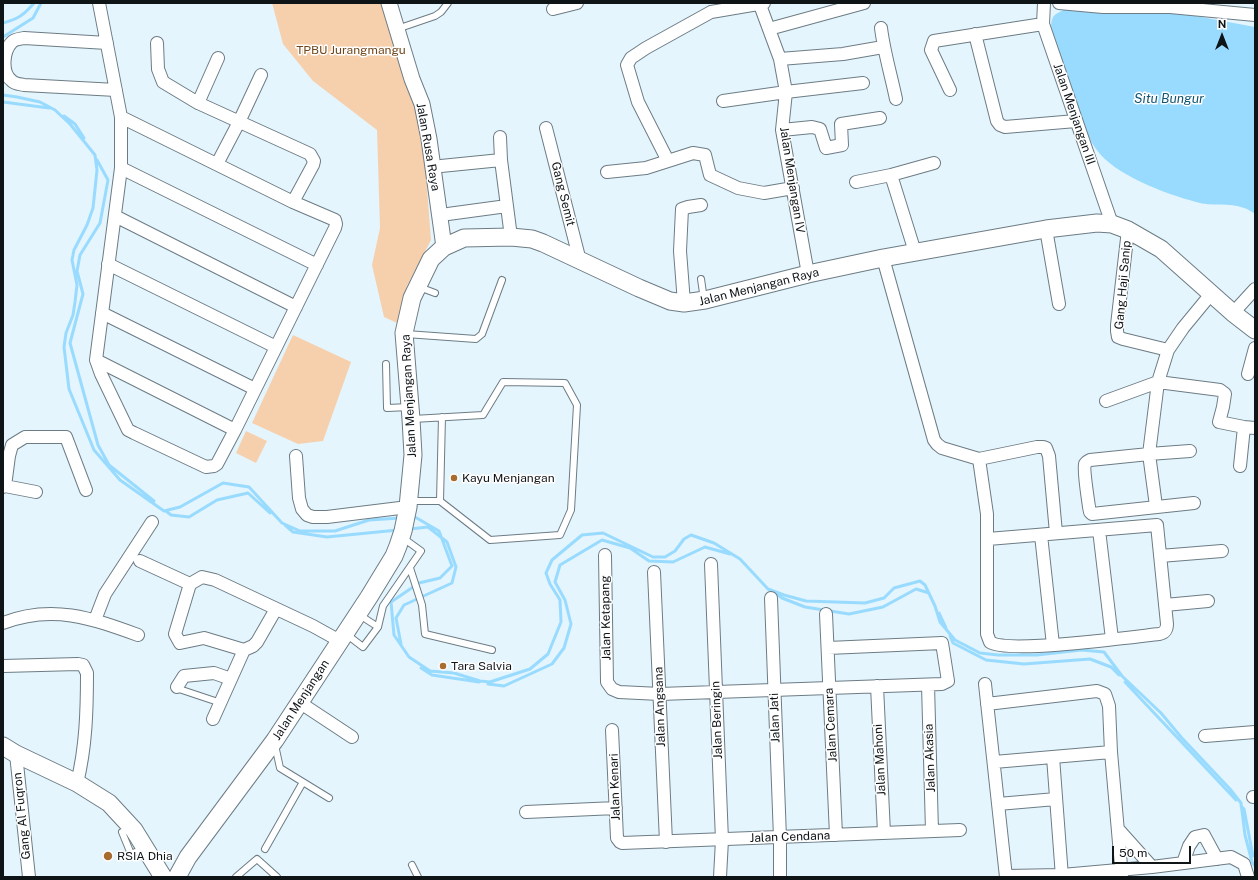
<!DOCTYPE html>
<style>
body{margin:0}
#map{position:relative;width:1258px;height:880px;overflow:hidden;background:#e4f5fe;font-family:"Public Sans",sans-serif}
canvas{display:block}
.frame{position:absolute;inset:0;border:4px solid #0f1417;pointer-events:none}
.north{position:absolute;left:1202px;top:16px;width:40px;height:40px;-webkit-text-stroke:3px #fff;paint-order:stroke;rotate:0deg;font-size:11px;font-weight:700;line-height:16px;text-align:center;color:#0f1417}
.north::after{content:'';display:block;margin:auto;width:14px;height:18px;background:#0f1417;clip-path:polygon(50% 0,100% 100%,50% 72%,0 100%)}
.scale{position:absolute;left:1112px;top:846px;width:79px;height:18px;box-sizing:border-box;border:2px solid #0f1417;border-top:0;padding-left:5px;font-size:12px;line-height:14px;white-space:nowrap;color:#0f1417;-webkit-text-stroke:3px #fff;paint-order:stroke}
</style>
<div id="map">
<canvas width="1258" height="880"></canvas>
<div class="frame"></div>
<div class="north">N</div>
<div class="scale">50 m</div>
</div>
<script>
const ctx = document.querySelector('canvas').getContext('2d');
ctx.lineJoin = 'round';
function fill(path, color) { ctx.fillStyle = color; ctx.fill(path, 'evenodd'); }
function strokePath(path, color, width, dash) { ctx.strokeStyle = color; ctx.lineWidth = width; ctx.lineCap = dash ? 'butt' : 'round'; ctx.setLineDash(dash || []); ctx.stroke(path); }
function write(font, color, halo, rows, align = 'center') {
  ctx.font = font + ' "Public Sans",sans-serif'; ctx.lineWidth = 3; ctx.setLineDash([]); ctx.textBaseline = 'middle'; ctx.strokeStyle = halo; ctx.fillStyle = color; for (const [text, x, y, turn = 0] of rows) {
    ctx.save(); ctx.translate(x, y); ctx.rotate((+turn || 0) * Math.PI / 180); ctx.textAlign = isNaN(turn) ? turn : align; if (halo) ctx.strokeText(text, 0, 0); ctx.fillText(text, 0, 0); ctx.restore();
  }
}
fill(new Path2D(`
 M272,3H385L411,81L423,137L431,240L407,286L397,323L384,317L372,265L380,228L377,130L313,81L283,44Z
 M293,335L351,362L323,441L298,444L252,423Z
 M246,431L267,441L256,463L236,453Z`), '#f6d0ad');
fill(new Path2D(`
 M1066,9L1165,12L1196,16L1255,27V214C1252,212 1248,209 1244,208C1229,202 1212,207 1196,202C1166,194 1114,175 1096,149C1085,134 1081,115 1075,98C1069,82 1063,66 1057,50C1054,41 1048,26 1053,17C1056,13 1062,11 1066,9Z`), '#99dbfe');
strokePath(new Path2D(`
 M3,23C18,19 24,15 34,3
 M3,37L33,18L41,3
 M3,95L17,97L40,102L55,110L70,124L95,155L97,170L93,208L87,225L74,250L72,260L77,285L75,302L73,315L66,333L64,347L69,389L94,450L120,480L164,511L180,507L223,483L249,487L282,523L300,531H335L369,520L400,518
 M3,102L49,108
 M64,116L75,124L84,138
 M97,160L108,180L100,223L80,255L77,271L83,294L70,343L98,445L109,465L154,501
 M166,511L171,515L189,517L217,500L248,493L270,513
 M412,517H415L439,531L452,566L440,578L419,583L391,602L394,635L409,657L430,671L454,673L480,681L490,682L530,669L548,654L561,622L560,600L550,584L546,573L552,560L582,535L603,533L653,557H665L675,551L684,539L691,535L714,543L740,559L768,589L784,595L806,601L865,603L884,598L894,588L920,581L925,585L935,606L940,622L955,640L980,653L998,655H1037L1081,650L1104,652L1122,676L1161,713L1181,737L1230,789L1241,803L1245,835L1252,862L1255,866
 M285,525L293,532L327,537L398,530
 M777,594L782,598L805,607L849,614L883,607L916,589L929,593
 M939,613L946,628
 M950,636L953,643L986,660L1024,664L1090,659L1111,667L1119,675
 M401,644L396,618L404,605L452,583L456,567L447,542L428,527L410,529
 M421,668L432,675L479,682
 M1125,682L1236,800
 M488,684L504,686L552,664L564,648L571,624L565,600L555,582L560,565L602,540L630,548L649,561L673,562L705,547L730,554
 M1241,806L1244,809L1253,856`), '#99dbfe', 3);
const service = new Path2D(`
 M397,29L435,16L441,12L448,3
 M701,279L704,300
 M419,287L435,293
 M406,334L476,339L482,334L502,280
 M386,364L387,408L410,407
 M410,501H440L490,540L560,535L571,510L577,405L565,383L503,382L483,415L413,419
 M440,501L442,417
 M410,568L422,605L425,634L492,650
 M358,614L378,627L383,606L421,551L403,538
 M346,634L363,647L378,627
 M177,687L179,689L221,703
 M275,745L280,768L329,798
 M122,832L131,854L145,848
 M265,849L303,782
 M412,865L418,877
 M236,877L257,859L277,877`);
const minor = new Path2D(`
 M99,3L121,117V168L96,360L101,374L128,430L134,433L206,467L214,466L217,464L235,430L335,228L336,224L335,220L293,202L121,117
 M764,3L711,12L646,48L631,58L627,65L638,102L668,161L693,153L705,155L710,175L738,188L764,193L793,188
 M1044,3L1043,24L1112,224
 M1059,3L1103,7H1170L1255,15
 M760,5L780,59L786,92L782,130L808,274
 M553,9L577,3
 M881,28C884,52 891,75 896,99
 M769,29L864,3
 M975,34L997,121L1000,125L1005,127L1076,121
 M107,43L24,38C19,39 15,39 12,42C3,51 1,73 12,81C15,84 19,84 24,85L116,90
 M157,43L158,69L163,82L198,103L310,154L314,161L313,165L293,202
 M780,59L843,54L883,47
 M950,90L931,50L934,41L1043,24
 M723,101L786,92L863,83
 M198,103L218,58
 M546,128L580,261
 M782,130L812,127L820,129L826,148L842,145L841,124L880,118
 M500,137L501,160L511,237
 M217,164L239,122L261,75
 M441,166L501,160
 M121,168L317,265
 M607,172L646,168L668,161
 M891,175L934,163
 M856,182L891,175L915,252
 M448,214L507,206
 M115,216L296,307
 M1046,229L1059,304
 M1128,230L1117,325V331L1118,337L1123,339L1168,350
 M883,258L934,440L937,444L942,448L979,459L1037,447H1043L1046,448L1049,456L1056,533
 M108,264L276,347
 M684,303L680,251L682,209L688,207L701,205
 M102,313L255,389
 M1233,313L1255,289
 M96,360L235,430
 M1248,374L1255,348
 M1106,401L1158,382L1220,390L1224,393L1225,394L1223,407L1219,422L1244,427L1255,428
 M1190,451L1149,454L1090,460C1088,461 1086,462 1085,464C1083,469 1088,499 1089,507L1090,512L1092,514L1194,503
 M296,456L299,498L302,509L307,515L313,517H327L408,507
 M979,459L987,514V634L990,642C1007,654 1132,637 1159,634C1165,633 1167,629 1167,624L1157,525L988,539
 M1240,466L1244,427
 M5,486L9,456L12,445L25,437H66L86,490
 M3,487L5,486L36,492
 M1156,506L1149,454L1158,382L1168,350L1183,328L1211,294
 M1099,530L1112,639
 M1041,535L1053,645
 M605,555L607,682L612,689L619,692L660,694L942,684L948,681L942,643L828,648
 M1160,556L1222,551
 M140,561L190,584
 M711,564L722,840L720,877
 M654,572L666,842
 M771,598L780,838V877
 M1165,605L1208,601
 M826,614L836,835
 M95,620L105,594L152,522
 M3,623C52,604 91,618 138,635
 M244,650L204,638L180,643L175,634L190,584L202,577L215,580L313,626L340,641
 M3,666L78,664L83,665L87,673C87,710 86,747 77,783
 M985,684L1006,877
 M928,685L932,831
 M877,686L884,833
 M177,687L184,676L214,673L231,679
 M299,702L352,737
 M987,704L1097,691L1105,694L1109,706L1111,752L1122,877
 M213,719L244,650L253,646L257,642L276,609
 M612,730L617,838L620,842L622,843L960,830
 M1205,736L1255,732
 M16,754L29,877
 M1053,757L1062,877
 M994,762L1111,752
 M1253,797H1255
 M998,804L1056,799
 M526,812L616,808
 M1118,829L1152,867
 M1183,863L1189,846L1195,837L1204,835L1217,859
 M1006,876L1062,875L1152,867L1231,857L1244,864L1248,877`);
const tertiary = new Path2D(`
 M389,3L412,79L422,104L429,139L444,247`);
const secondary = new Path2D(`
 M3,746L16,754L77,783L109,803L134,830L163,877
 M177,877L188,857L275,740L369,597L394,556L398,546L403,531L408,507L413,455L411,419L404,333L412,298L431,259L444,247L464,238L511,237L532,239L543,243L639,288L670,301L684,303L705,300L808,274L883,258L1046,229L1097,223L1112,224L1128,230L1161,249L1233,313L1255,330`);
strokePath(service, '#6d7c84', 8);
strokePath(minor, '#6d7c84', 14);
strokePath(tertiary, '#6d7c84', 17);
strokePath(secondary, '#6d7c84', 19);
strokePath(service, '#fff', 6);
strokePath(minor, '#fff', 12);
strokePath(tertiary, '#fff', 15);
strokePath(secondary, '#fff', 17);
for (const [x, y, r, color] of [
 [454,478,4,"#a86c2e"],
 [443,666,4,"#a86c2e"],
 [108,856,5,"#a86c2e"]
]) { const dot = new Path2D(); dot.arc(x, y, r, 0, 2 * Math.PI); ctx.fillStyle = color; ctx.fill(dot); strokePath(dot, '#fff', 1.5); }
write('12px', '#70471c', '#fff', [
 ["TPBU Jurangmangu",351,50]
]);
write('12px', '#0f1417', '#fff', [
 ["Jalan Menjangan III",1074,114,71],
 ["Jalan Rusa Raya",428,147,80],
 ["Jalan Menjangan IV",792,180,81],
 ["Gang Semit",563,194,76],
 ["Gang Haji Sanip",1123,285,-85],
 ["Jalan Menjangan Raya",759,287,-14],
 ["Jalan Menjangan Raya",409,396,-93],
 ["Jalan Ketapang",606,618,-91],
 ["Jalan Menjangan",301,700,-57],
 ["Jalan Angsana",660,707,-92],
 ["Jalan Jati",775,718,-92],
 ["Jalan Beringin",717,720,-92],
 ["Jalan Cemara",831,725,-93],
 ["Jalan Akasia",930,758,-92],
 ["Jalan Mahoni",880,760,-93],
 ["Jalan Kenari",615,787,-92],
 ["Gang Al Fuqron",22,816,-96],
 ["Jalan Cendana",790,837,-2]
]);
write('12px', '#0f1417', '#fff', [
 ["Kayu Menjangan",462,478],
 ["Tara Salvia",451,666],
 ["RSIA Dhia",117,856]
], 'left');
write('italic 13px', '#115573', '#fff', [
 ["Situ Bungur",1169,99]
]);
</script>
